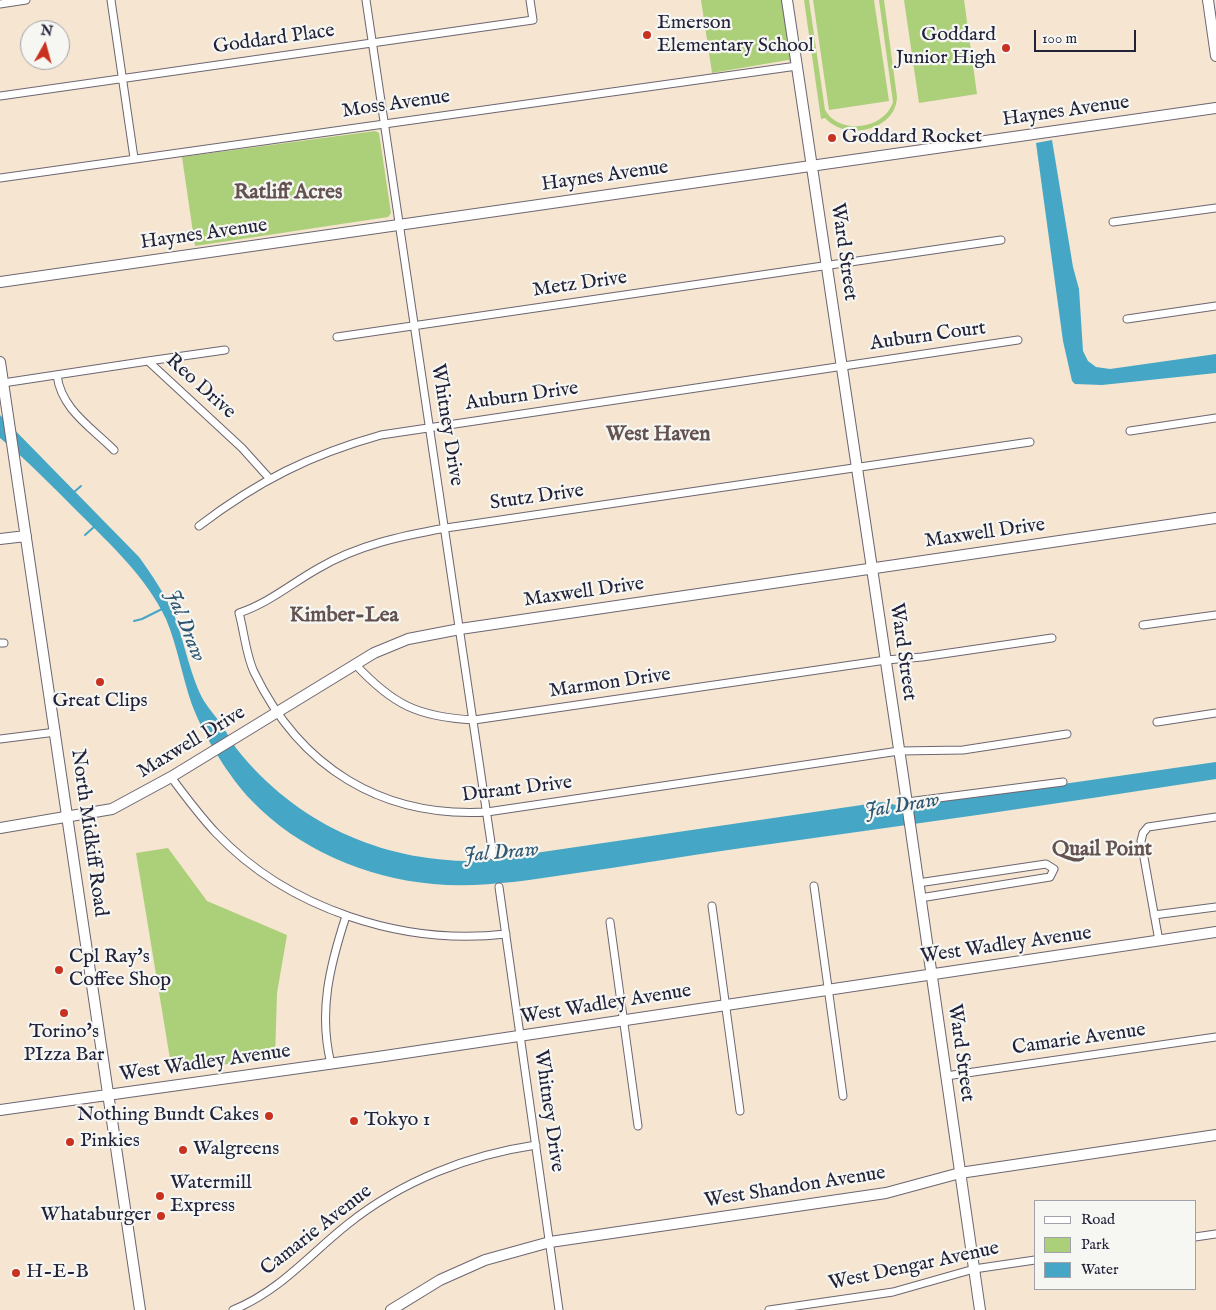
<!DOCTYPE html>
<style>
body{margin:0}
#map{position:relative;width:1216px;height:1310px;overflow:hidden;background:#f5e5d1;font-family:"IM FELL English",serif}
canvas{display:block}
.legend{position:absolute;left:1034px;top:1200px;width:162px;height:90px;box-sizing:border-box;background:#f6f6f2;border:1px solid #a1a1a9;margin:0;padding:6px 9px;list-style:none;font-size:15px;color:#22223b}
.legend li{display:flex;align-items:center;gap:10px;height:25px}
.legend b{width:25px;border:1px solid #a1a1a9}
.north{position:absolute;left:20px;top:20px;width:50px;height:50px;box-sizing:border-box;background:#f6f6f2;border:1px solid #a1a1a9;border-radius:50%;rotate:7deg;font-size:14px;font-weight:700;line-height:20px;text-align:center;color:#22223b}
.north::after{content:'';display:block;margin:auto;width:18px;height:22px;background:#c8321e;clip-path:polygon(50% 0,100% 100%,50% 72%,0 100%)}
.scale{position:absolute;left:1034px;top:30px;width:102px;height:22px;box-sizing:border-box;border:2px solid #22223b;border-top:0;padding-left:6px;font-size:15px;line-height:18px;white-space:nowrap;color:#22223b;-webkit-text-stroke:4px #f6f6f2;paint-order:stroke}
</style>
<div id="map">
<canvas width="1216" height="1310"></canvas>
<ul class="legend">
<li><b style="height:6px;background:#fff"></b>Road</li>
<li><b style="height:14px;background:#acd079"></b>Park</li>
<li><b style="height:14px;background:#45a7c5"></b>Water</li>
</ul>
<div class="north">N</div>
<div class="scale">100 m</div>
</div>
<script>
const ctx = document.querySelector('canvas').getContext('2d');
ctx.lineJoin = 'round';
function fill(path, color) { ctx.fillStyle = color; ctx.fill(path, 'evenodd'); }
function strokePath(path, color, width, dash) { ctx.strokeStyle = color; ctx.lineWidth = width; ctx.lineCap = dash ? 'butt' : 'round'; ctx.setLineDash(dash || []); ctx.stroke(path); }
function write(font, color, halo, rows, align = 'center') {
  ctx.font = font + ' "IM FELL English",serif'; ctx.lineWidth = 4.5; ctx.setLineDash([]); ctx.textBaseline = 'middle'; ctx.strokeStyle = halo; ctx.fillStyle = color; for (const [text, x, y, turn = 0] of rows) {
    ctx.save(); ctx.translate(x, y); ctx.rotate((+turn || 0) * Math.PI / 180); ctx.textAlign = isNaN(turn) ? turn : align; if (halo) ctx.strokeText(text, 0, 0); ctx.fillText(text, 0, 0); ctx.restore();
  }
}
fill(new Path2D(`
 M701,0H787L797,66L788,60L712,73Z
 M804,0H809L825,110C839,135 884,130 893,102L879,0H884L897,97C896,130 846,142 825,118L821,119Z
 M813,0H874L889,101L829,110Z
 M904,0H964L977,94L919,103Z
 M375,131L379,133L391,213L388,217L195,246L182,157Z
 M168,848L207,901L287,935L277,993L275,1058L172,1071L136,853Z`), '#acd079');
fill(new Path2D(`
 M1052,140L1073,267L1079,289L1083,351L1088,361L1096,367L1110,369L1216,354V373L1102,385L1075,384L1072,381L1063,341L1036,143Z
 M0,415L139,557C152,575 165,594 174,615C184,640 191,679 204,701C209,709 216,717 222,725C227,733 231,741 236,748C297,825 384,863 481,861L882,802L896,805H917L1216,762V779C1058,804 900,826 742,848C685,856 627,866 570,874C525,881 478,888 433,884C366,878 298,849 252,801C228,776 203,735 191,702C182,675 177,645 166,619C147,578 110,544 79,513C53,487 28,461 0,438Z`), '#45a7c5');
strokePath(new Path2D(`
 M74,492L81,486
 M85,535L94,527
 M134,621L142,619L162,609`), '#45a7c5', 2);
const street = new Path2D(`
 M111,0L134,158
 M366,0L493,856
 M0,4L26,0
 M0,96L533,20L530,0
 M0,178L797,66
 M1113,222L1216,208
 M1127,319L1216,306
 M337,337L1001,240
 M148,361L225,350
 M57,375C61,409 91,427 114,450
 M3,383L148,361L242,448L269,478
 M1130,431L1216,418
 M1030,442L446,528C401,536 358,545 319,568C292,583 269,603 239,613C244,631 246,655 254,672C300,768 382,818 487,812L899,751L963,750L1067,734
 M199,526C258,481 310,455 381,435L1018,340
 M1143,625L1216,615
 M0,643H4
 M355,664C393,705 418,717 474,720L886,660L922,657L1052,638
 M1157,722L1216,713
 M0,739L56,732
 M171,777C185,796 199,815 216,833C288,909 403,946 506,934
 M907,802L1063,782
 M918,883L1046,864L1054,869L1050,877L920,898
 M814,886L843,1096
 M499,887L559,1310
 M712,906L740,1111
 M1154,915L1216,907
 M610,922L638,1126
 M1159,941L1141,841L1143,833L1148,827L1216,817
 M331,1064C318,1012 330,965 346,916
 M946,1076L1216,1037
 M1195,1237L1216,1234
 M233,1310C280,1291 310,1254 348,1224C402,1181 468,1155 536,1145
 M769,1310L893,1292L974,1269L1035,1260`);
const secondary = new Path2D(`
 M787,0L902,769L980,1310
 M1208,0L1216,56
 M0,282L1216,108
 M0,362L140,1310
 M0,539L26,536
 M0,828L112,809L171,777L374,653L408,639L460,629L1216,518
 M0,1110L378,1057L1216,932
 M391,1310L440,1280L485,1260L550,1242L886,1193L960,1173L1216,1135`);
strokePath(street, '#6c6670', 9);
strokePath(secondary, '#6c6670', 12);
strokePath(street, '#fff', 7);
strokePath(secondary, '#fff', 10);
for (const [x, y, r, color] of [
 [647,35,5,"#c8321e"],
 [1006,48,5,"#c8321e"],
 [832,138,5,"#c8321e"],
 [100,682,5,"#c8321e"],
 [59,970,5,"#c8321e"],
 [64,1013,5,"#c8321e"],
 [269,1116,5,"#c8321e"],
 [354,1121,5,"#c8321e"],
 [70,1142,5,"#c8321e"],
 [183,1150,5,"#c8321e"],
 [160,1196,5,"#c8321e"],
 [161,1216,5,"#c8321e"],
 [16,1273,5,"#c8321e"]
]) { const dot = new Path2D(); dot.arc(x, y, r, 0, 2 * Math.PI); ctx.fillStyle = color; ctx.fill(dot); strokePath(dot, '#f6f6f2', 2); }
write('20px', '#22223b', '#f6f6f2', [
 ["Emerson",657,24],
 ["Elementary School",657,47],
 ["Goddard",996,36,"right"],
 ["Junior High",996,59,"right"],
 ["Goddard Rocket",842,138],
 ["Great Clips",100,702,"center"],
 ["Cpl Ray's",69,958],
 ["Coffee Shop",69,981],
 ["Torino's",64,1033,"center"],
 ["PIzza Bar",64,1056,"center"],
 ["Nothing Bundt Cakes",259,1116,"right"],
 ["Tokyo 1",364,1121],
 ["Pinkies",80,1142],
 ["Walgreens",193,1150],
 ["Watermill",170,1184],
 ["Express",170,1207],
 ["Whataburger",151,1216,"right"],
 ["H-E-B",26,1273]
], 'left');
write('20px', '#22223b', '#f6f6f2', [
 ["Goddard Place",274,40,-8],
 ["Moss Avenue",396,105,-8],
 ["Haynes Avenue",1066,112,-8],
 ["Haynes Avenue",605,177,-8],
 ["Haynes Avenue",204,235,-8],
 ["Ward Street",843,252,82],
 ["Metz Drive",580,285,-8],
 ["Auburn Court",928,337,-8],
 ["Reo Drive",200,387,42],
 ["Auburn Drive",522,397,-8],
 ["Whitney Drive",446,425,81],
 ["Stutz Drive",537,498,-8],
 ["Maxwell Drive",985,534,-8],
 ["Maxwell Drive",584,593,-8],
 ["Ward Street",902,652,82],
 ["Marmon Drive",610,684,-8],
 ["Maxwell Drive",192,743,-31],
 ["Durant Drive",517,790,-7],
 ["North Midkiff Road",88,833,82],
 ["West Wadley Avenue",1006,946,-8],
 ["West Wadley Avenue",606,1005,-9],
 ["Camarie Avenue",1079,1040,-8],
 ["Ward Street",960,1053,82],
 ["West Wadley Avenue",205,1064,-8],
 ["Whitney Drive",548,1111,82],
 ["West Shandon Avenue",795,1188,-9],
 ["Camarie Avenue",317,1231,-38],
 ["West Dengar Avenue",914,1267,-12]
]);
write('bold 21px', '#635250', '#f6f6f2', [
 ["Ratliff Acres",288,194],
 ["West Haven",658,436],
 ["Kimber-Lea",344,617],
 ["Quail Point",1102,851]
]);
write('italic 21px', '#305772', '#f6f6f2', [
 ["Jal Draw",184,626,68],
 ["Jal Draw",902,807,-9],
 ["Jal Draw",501,854,-5]
]);
</script>
